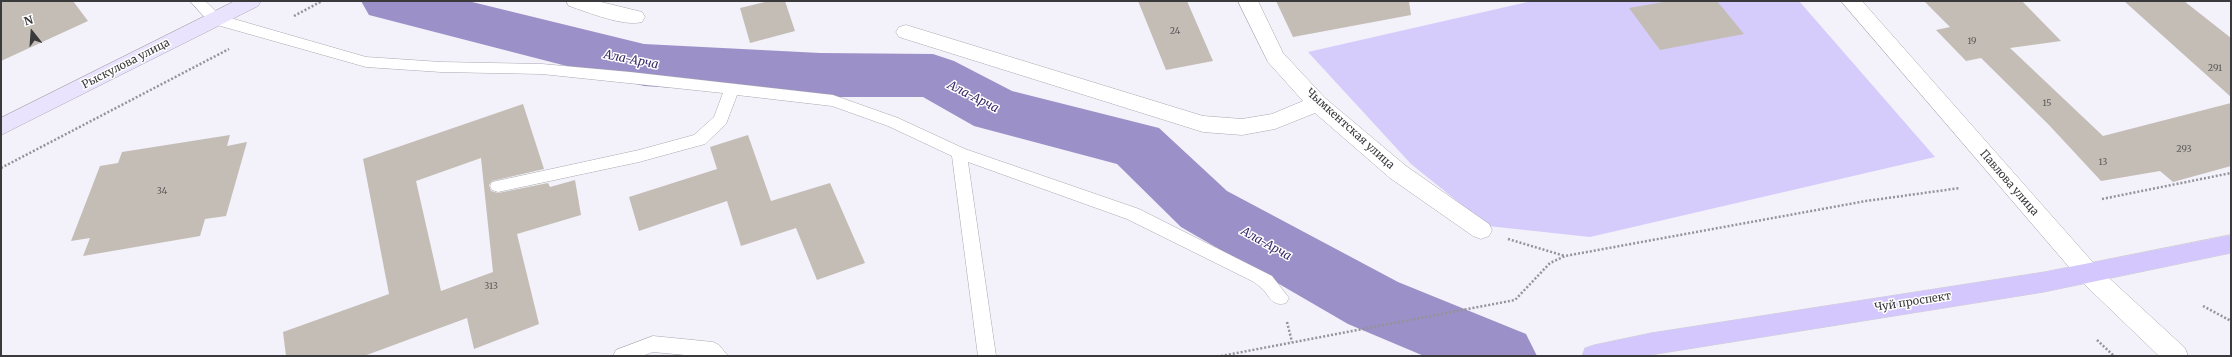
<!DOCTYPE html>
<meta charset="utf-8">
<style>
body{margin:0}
#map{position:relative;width:2232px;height:357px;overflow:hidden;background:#f3f1fa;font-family:Merriweather,serif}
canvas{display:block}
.frame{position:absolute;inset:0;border:2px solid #3a3a3d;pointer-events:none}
.north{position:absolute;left:12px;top:12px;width:40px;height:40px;-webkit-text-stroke:3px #fff;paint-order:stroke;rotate:343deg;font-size:11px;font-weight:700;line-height:16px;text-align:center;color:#3a3a3d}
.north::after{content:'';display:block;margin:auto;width:14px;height:18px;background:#3a3a3d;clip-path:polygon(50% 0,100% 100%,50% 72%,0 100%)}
</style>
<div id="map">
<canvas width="2232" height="357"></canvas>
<div class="frame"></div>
<div class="north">N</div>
</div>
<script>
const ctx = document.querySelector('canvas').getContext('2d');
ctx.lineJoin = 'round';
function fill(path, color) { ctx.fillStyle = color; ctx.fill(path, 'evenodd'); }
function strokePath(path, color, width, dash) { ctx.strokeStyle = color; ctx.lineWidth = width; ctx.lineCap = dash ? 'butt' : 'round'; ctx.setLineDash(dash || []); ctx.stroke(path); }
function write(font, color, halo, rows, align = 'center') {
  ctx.font = font + ' Merriweather,serif'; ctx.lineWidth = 3; ctx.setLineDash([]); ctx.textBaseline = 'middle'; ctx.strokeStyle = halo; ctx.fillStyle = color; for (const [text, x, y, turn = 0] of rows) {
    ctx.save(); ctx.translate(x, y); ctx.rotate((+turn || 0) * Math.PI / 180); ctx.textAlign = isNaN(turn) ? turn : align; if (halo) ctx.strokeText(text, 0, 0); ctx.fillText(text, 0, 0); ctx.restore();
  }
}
fill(new Path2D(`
 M1532,1H1799L1935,157L1590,237L1488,226L1411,164L1308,52Z`), '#d5ccfb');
fill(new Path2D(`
 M361,1H468L644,44L820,53L933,54L954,61L1012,91L1159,128L1227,191L1398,282L1526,334L1537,356H1424L1348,324L1181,227L1117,164L974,126L923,97H820L644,86L369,15Z`), '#9c90c8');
fill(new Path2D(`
 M1,1H73L88,21L1,61Z
 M769,1H785L795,31L750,43L740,8Z
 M1138,1H1187L1213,61L1166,70Z
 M1276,1H1409L1411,15L1293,37Z
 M1669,1H1717L1744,34L1660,50L1629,8Z
 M1924,1H2022L2061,41L2010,48L2103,136L2231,103V166L2173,182L2160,171L2101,181L2049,125L1981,58L1966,61L1936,30L1950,27Z
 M2124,1H2184L2231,38V97Z
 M523,104L544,169L492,181L489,185L491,191L498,193L548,183L550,187L575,180L581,215L517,234L539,324L474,349L467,318L364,356H286L283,332L389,294L363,159ZM481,158L493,272L441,291L416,181Z
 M230,135L227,146L247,142L226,216L205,219L200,236L83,256L90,238L71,241L100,166L118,163L122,152Z
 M748,135L771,201L830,183L865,263L817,280L796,228L741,246L727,201L639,231L629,197L717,169L710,147Z`), '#c4bdb6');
const lane = new Path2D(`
 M190,1H205L220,15L366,57L441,62L542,64L630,72L833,95L898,118L965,149L1139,209L1272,276L1289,298L1286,303C1271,308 1269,293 1259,286C1256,283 1252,281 1248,279L1127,219L968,162L996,356H978L952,156L888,126L832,106L737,95L726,124L705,144L639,162L498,192L492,190L490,186L492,182L639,150L694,135L714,117L723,93L542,74L441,72L366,67L210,23Z
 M653,336L713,342L719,345L728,356H696L653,352L642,356H613L616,350Z`);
const street = new Path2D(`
 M566,1H597L642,12L645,17L642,22C623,27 588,12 569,6Z
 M1238,1H1258L1283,53L1325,98L1406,166L1489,224L1492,230L1489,236L1481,239L1473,236L1390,178L1315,113L1275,129L1242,135L1203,132L899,37L896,32L899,27L906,25L1203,116L1242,119L1272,114L1303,101L1268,62Z
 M1841,1H1862L2097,267L2185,348L2188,356H2159L2081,281Z`);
const secondary = new Path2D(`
 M235,1H261L258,6L1,135V118Z`);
const primary = new Path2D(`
 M2231,235V253L2044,292L1644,356H1582L1585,348L1594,345L1651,333L2044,272Z`);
strokePath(lane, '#a9a8b0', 1);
strokePath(street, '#a9a8b0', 1);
strokePath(secondary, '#a9a8b0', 1);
strokePath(primary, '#d0d0d0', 1);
strokePath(new Path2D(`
 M294,16L322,1
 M1,168L229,49
 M2102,199L2231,173
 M1508,239L1565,256
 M2203,306L2231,321
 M1287,322L1292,342
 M2097,340L2114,356
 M1221,356L1515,300L1550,263L1565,256L1866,201L1960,188`), '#949399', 2.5, [2, 2]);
fill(lane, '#fff');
fill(street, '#fff');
fill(secondary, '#e9e3fe');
fill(primary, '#d4c7fe');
write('9px', '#5c5b5b', null, [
 ["24",1175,31],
 ["19",1972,41],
 ["291",2215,68],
 ["15",2047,103],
 ["293",2184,149],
 ["13",2103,162],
 ["34",162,191],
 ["313",491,286]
]);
write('11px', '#3a3a3d', '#fff', [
 ["Рыскулова улица",126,64,-27],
 ["Чымкентская улица",1350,129,42],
 ["Павлова улица",2009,183,49],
 ["Чуй проспект",1913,302,-9]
]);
write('italic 12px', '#3c276a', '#fff', [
 ["Ала-Арча",631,60,11],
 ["Ала-Арча",973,97,27],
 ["Ала-Арча",1266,244,29]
]);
</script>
